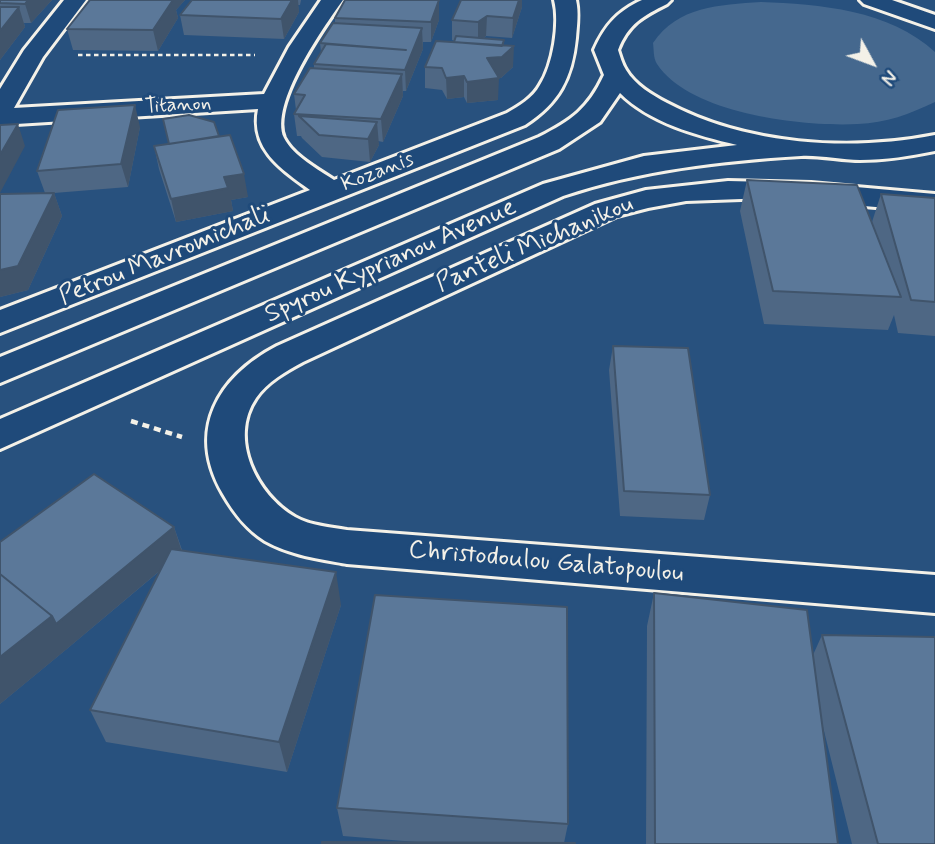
<!DOCTYPE html>
<style>
body{margin:0}
#map{position:relative;width:935px;height:844px;overflow:hidden;background:#28517e;font-family:Mynerve,sans-serif}
canvas{display:block}
.north{position:absolute;left:837px;top:28px;width:70px;height:70px;-webkit-text-stroke:5px #1f4a7a;paint-order:stroke;rotate:131deg;font-size:19px;font-weight:700;line-height:28px;text-align:center;color:#f4f1e8}
.north::after{content:'';display:block;margin:auto;width:24px;height:32px;background:#f4f1e8;clip-path:polygon(50% 0,100% 100%,50% 72%,0 100%)}
</style>
<div id="map">
<canvas width="935" height="844"></canvas>
<div class="north">N</div>
</div>
<script>
const ctx = document.querySelector('canvas').getContext('2d');
ctx.lineJoin = 'round';
function fill(path, color) { ctx.fillStyle = color; ctx.fill(path, 'evenodd'); }
function strokePath(path, color, width, dash) { ctx.strokeStyle = color; ctx.lineWidth = width; ctx.lineCap = dash ? 'butt' : 'round'; ctx.setLineDash(dash || []); ctx.stroke(path); }
function write(font, color, halo, rows, align = 'center') {
  ctx.font = font + ' Mynerve,sans-serif'; ctx.lineWidth = 6; ctx.setLineDash([]); ctx.textBaseline = 'middle'; ctx.strokeStyle = halo; ctx.fillStyle = color; for (const [text, x, y, turn = 0] of rows) {
    ctx.save(); ctx.translate(x, y); ctx.rotate((+turn || 0) * Math.PI / 180); ctx.textAlign = isNaN(turn) ? turn : align; if (halo) ctx.strokeText(text, 0, 0); ctx.fillText(text, 0, 0); ctx.restore();
  }
}
fill(new Path2D(`
 M761,2C819,4 890,10 935,52V102C910,114 886,123 858,124C803,127 690,114 657,64C653,58 654,49 653,43C678,6 719,5 761,2Z`), '#45688e');
const street = new Path2D(`
 M64,0H86L43,57L14,108L264,94L289,47L321,0H343C323,28 269,104 284,138C293,156 319,170 334,180L507,113C519,106 533,98 540,85C553,65 560,23 554,0H576C579,13 577,25 576,38C572,78 559,103 525,125L0,333V310L310,190C281,169 250,149 258,109L0,125V89L24,50Z
 M728,181L811,183L935,194V212L769,198L686,201L648,208L617,216L303,362C286,371 267,382 256,398C228,439 257,495 295,517C311,526 330,527 347,530L935,575V613L347,564C320,559 289,555 265,541C246,529 234,513 223,494C186,430 218,377 277,346L595,204L646,190Z`);
const secondary = new Path2D(`
 M642,0H671L667,4C643,16 628,24 618,50C620,56 622,64 626,70C635,85 652,95 667,103C746,145 849,152 935,135V151C910,156 886,160 860,160C841,160 820,155 801,156C720,161 641,170 563,196L0,449V419L543,184L644,156L737,145C696,135 650,123 620,93L600,122L559,149L0,383V357L539,137C572,120 588,109 604,75L594,50C605,25 618,11 642,0Z
 M860,0H892L935,15V29L864,4Z`);
strokePath(street, '#f4f1e8', 6);
strokePath(secondary, '#f4f1e8', 6);
strokePath(new Path2D(`
 M78,55H255`), '#f4f1e8', 2.5, [4.5, 3.5]);
strokePath(new Path2D(`
 M131,421L182,437`), '#f4f1e8', 4.5, [7, 5]);
fill(street, '#1f4a7a');
fill(secondary, '#1f4a7a');
fill(new Path2D(`
 M0,0H52L31,23H24L25,27L0,60Z
 M89,0H185L176,10L178,18L158,51L73,50L67,29Z
 M192,0H301L300,5H298L299,12L284,39L184,35L180,15Z
 M461,0H522V7L512,38L486,36L484,38L504,46L513,67L501,78H498V100L467,103L464,97L447,99L442,90L425,88V67L455,41L452,40V20Z
 M335,18L439,20L431,42H423V49L406,91H403V96L383,142L378,141L379,145L370,162L322,157L302,138L301,136H297L294,114L296,110L294,94L314,69V64L321,52L320,43L335,23Z
 M140,127L128,187L54,193L62,216L28,290L0,297V194L45,193L37,171Z
 M219,136L248,197L231,200L233,211L176,222L159,169L154,146Z
 M747,180L872,222L881,194L935,198V336L898,333L894,315L888,330L764,324L740,211Z
 M613,346L710,495L704,520L620,516L609,370Z
 M174,527L182,550L341,605L287,772L106,742L90,710L161,570L68,648L0,704V542Z
 M654,593L813,655L822,635L935,844H852L823,727L838,844H646L647,626Z
 M337,808L568,824L564,843H428L343,836Z`), '#4e6784');
fill(new Path2D(`
 M28,0H52L31,23L25,4Z
 M171,0H185L176,10L178,18L158,51L153,30Z
 M292,0H298L299,12L284,39L281,19Z
 M439,0V20L431,42V22Z
 M519,0H522V7L512,38L513,18Z
 M19,7L25,27L0,60V31Z
 M487,16L486,36L478,42V22Z
 M422,28L423,49L406,91L405,70Z
 M504,40V51L514,46L513,67L501,78L486,79L487,58Z
 M402,74L403,96L383,142L381,119Z
 M464,76V97L447,99L446,78Z
 M499,78L498,100L467,103V82Z
 M135,105L140,127L128,187L121,164Z
 M377,122L379,145L370,162L368,139Z
 M18,124L25,146L0,193V155Z
 M244,174L248,197L231,200L233,211L176,222L171,199L224,177Z
 M54,193L62,216L28,290L0,297V270Z
 M174,527L182,552L68,648L0,704V657L52,616Z
 M336,572L341,605L287,772L279,742Z`), '#40546b');
const building = new Path2D(`
 M0,0H28L25,4L0,3Z
 M90,0H173L153,30L67,29Z
 M192,0H292L281,19L180,15Z
 M345,0H439L431,22L335,18Z
 M461,0H519L513,18L487,16L478,22L452,20Z
 M0,7H19L0,31Z
 M333,23L422,28L405,70L314,64L326,44L406,50L320,43Z
 M456,36L504,40L502,46L454,42Z
 M436,41L514,46L502,57L487,58L499,78L467,82L464,76L446,78L442,68L425,67Z
 M310,68L402,74L381,119L294,114L305,95L294,94Z
 M135,105L121,164L37,171L58,110Z
 M189,115L214,122L219,136L169,144L163,119Z
 M299,116L377,122L368,139L319,135Z
 M18,124L0,155V125Z
 M230,135L244,174L224,177L228,188L171,199L154,146Z
 M747,180L857,185L901,297L773,291Z
 M54,193L18,266L0,270V194Z
 M881,194L935,198V302L911,300Z
 M613,346L688,348L710,495L624,491Z
 M94,474L174,527L56,624L52,616L0,574V542Z
 M171,549L336,572L279,742L90,710Z
 M0,574L52,616L0,657Z
 M654,593L807,610L838,844H655Z
 M375,595L567,607L568,824L337,808Z
 M822,635L935,637V844H878Z
 M322,842L575,843V844H322Z`);
fill(building, '#5b7899');
strokePath(building, '#40546b', 2);
write('21px', '#f4f1e8', '#1f4a7a', [
 ["Titanon",178,106,-3],
 ["Kozanis",378,173,-21]
]);
write('26px', '#f4f1e8', '#1f4a7a', [
 ["Panteli Michanikou",535,245,-23],
 ["Petrou Mavromichali",165,257,-22],
 ["Spyrou Kyprianou Avenue",391,262,-24],
 ["Christodoulou Galatopoulou",546,563,5]
]);
</script>
